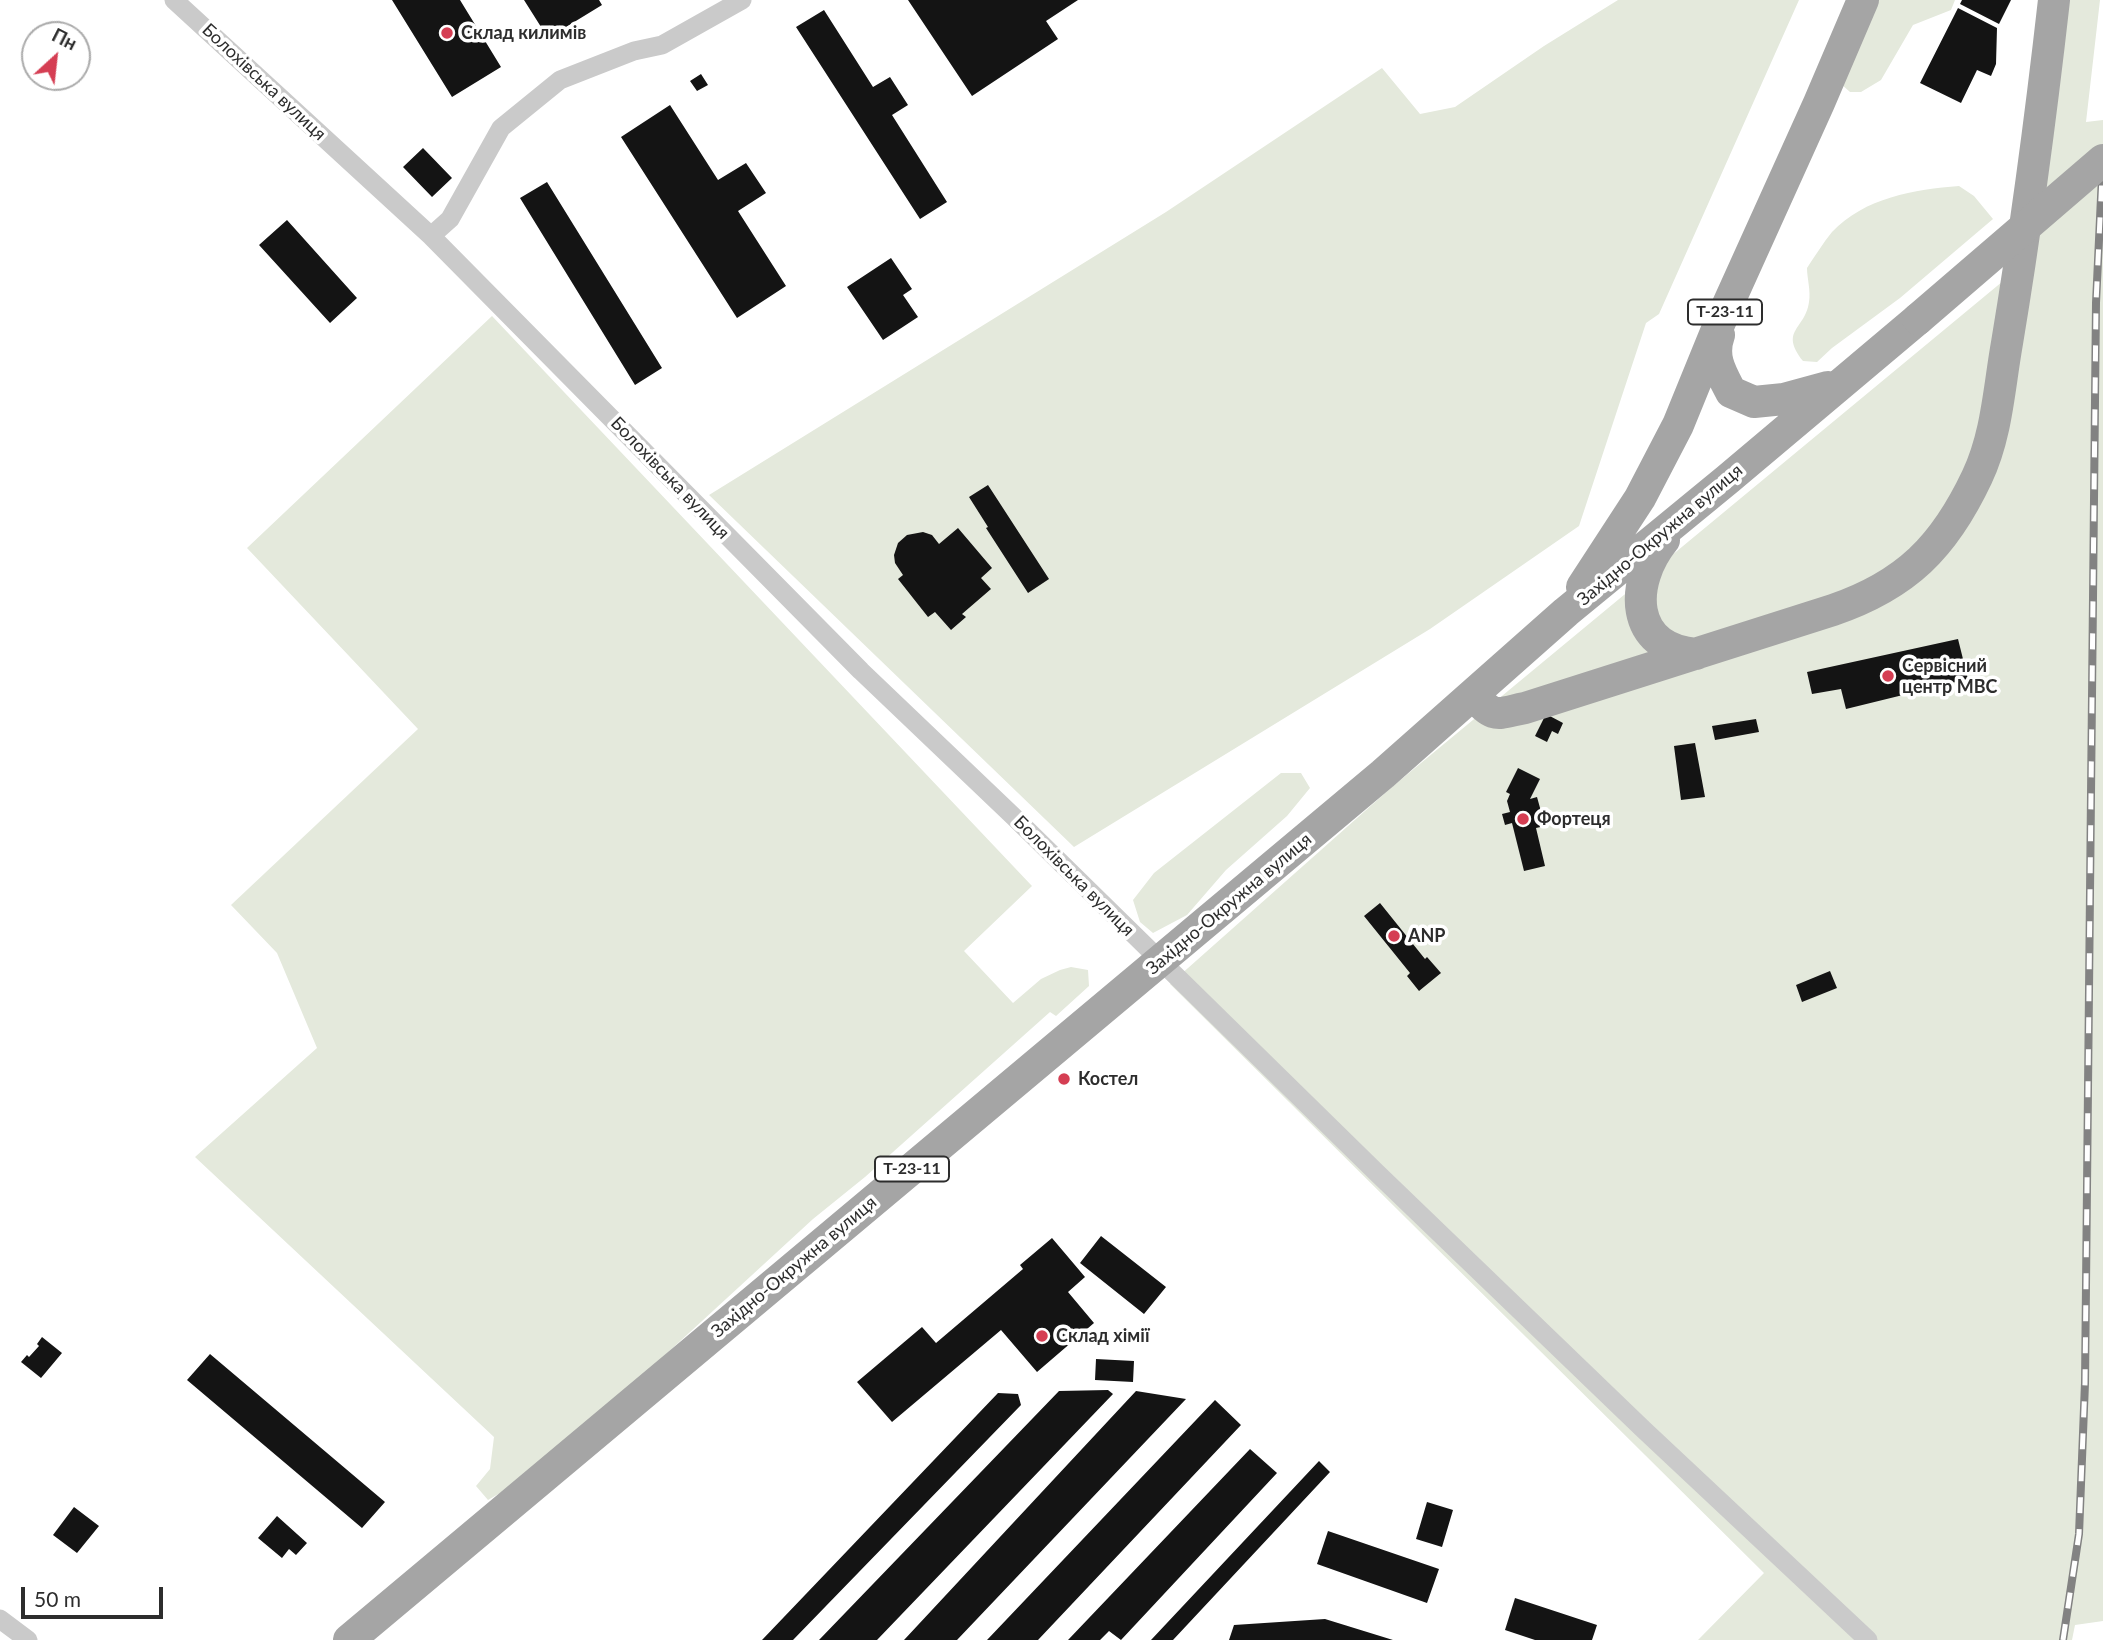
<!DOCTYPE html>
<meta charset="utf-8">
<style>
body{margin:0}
#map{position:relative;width:2103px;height:1640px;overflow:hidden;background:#fff;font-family:Lato,sans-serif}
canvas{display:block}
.north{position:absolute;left:21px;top:21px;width:70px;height:70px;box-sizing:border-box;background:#fff;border:2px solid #ababab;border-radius:50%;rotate:27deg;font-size:19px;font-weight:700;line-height:28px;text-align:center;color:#2d2d2d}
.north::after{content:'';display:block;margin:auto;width:24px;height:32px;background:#d53e53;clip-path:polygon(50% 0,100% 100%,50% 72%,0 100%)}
.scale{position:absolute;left:21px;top:1587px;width:142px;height:32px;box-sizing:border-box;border:4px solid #2d2d2d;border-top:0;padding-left:9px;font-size:21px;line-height:24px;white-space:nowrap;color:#2d2d2d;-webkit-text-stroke:5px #fff;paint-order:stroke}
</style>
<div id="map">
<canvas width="2103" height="1640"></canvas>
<div class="north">Пн</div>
<div class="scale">50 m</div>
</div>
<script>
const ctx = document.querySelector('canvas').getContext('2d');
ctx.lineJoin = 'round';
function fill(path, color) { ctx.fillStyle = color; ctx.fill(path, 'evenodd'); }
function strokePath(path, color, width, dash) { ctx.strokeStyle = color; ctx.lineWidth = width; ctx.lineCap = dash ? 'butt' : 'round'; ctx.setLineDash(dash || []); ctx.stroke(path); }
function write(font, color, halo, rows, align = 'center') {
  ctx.font = font + ' Lato,sans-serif'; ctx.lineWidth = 7; ctx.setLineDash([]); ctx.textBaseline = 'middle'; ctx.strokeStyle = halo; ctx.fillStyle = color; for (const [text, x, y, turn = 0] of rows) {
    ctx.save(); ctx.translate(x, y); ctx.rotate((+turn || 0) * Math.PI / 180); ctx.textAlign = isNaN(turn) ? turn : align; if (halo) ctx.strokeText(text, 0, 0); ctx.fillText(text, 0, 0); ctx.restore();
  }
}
fill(new Path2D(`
 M1618,0H1799L1659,314L1646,323L1579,526L1430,629L1074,847L709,495L1166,212L1382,68L1420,114L1455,107L1544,46Z
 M1871,0H1955L1951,10L1913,25L1881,80L1861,92H1850L1841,84Z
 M2054,0H2100L2086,122L2103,120V1621L2075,1625L2072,1640H1698L1764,1573L1170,984L1392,787L2020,267Z
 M1959,186L1974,196L1993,219L1900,298L1832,348L1817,362L1803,361C1779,330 1805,330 1809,302C1811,291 1807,278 1807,268C1815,256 1823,243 1832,232C1864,198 1915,189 1959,186Z
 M492,316L1032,886L964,951L1013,1003L1041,979L1060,970L1071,967L1088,970L1089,986L1056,1016L1050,1012L865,1177L813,1219L640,1378L514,1485L488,1500L476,1486L490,1469L494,1437L195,1157L317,1048L277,953L231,905L418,729L247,548Z
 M1281,773H1301L1310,788L1287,816L1226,870L1187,915L1153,933L1140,922L1133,900L1154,873Z`), '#e4e9dc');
fill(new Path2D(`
 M392,0H460L501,67L452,97Z
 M524,0H599L602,5L548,38Z
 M908,0H1078L1046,21L1058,39L972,96Z
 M1962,0H2011L1999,24L1960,4Z
 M1958,8L1997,28L1996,64L1991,76L1977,70L1961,103L1920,83Z
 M824,10L873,87L890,77L908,105L892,115L947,202L920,219L796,27Z
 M701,74L708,85L697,91L690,81Z
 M670,105L718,180L746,163L766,193L738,211L786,286L737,318L621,137Z
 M423,148L452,178L432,197L403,167Z
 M547,182L662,368L635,385L520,198Z
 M287,220L357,298L330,323L259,245Z
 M891,258L912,289L903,295L918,317L883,340L847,287Z
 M988,485L1049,579L1028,593L986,528L988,527L969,497Z
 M958,528L992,568L981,578L991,589L962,614L966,617L951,630L935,612L928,617L898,579L903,575L895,563L894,555L898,543L907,535L923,532L932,535L939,544Z
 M1958,639L1968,679L1846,709L1841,689L1812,694L1807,672Z
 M1546,714L1563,723L1558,734L1552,731L1547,742L1535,736Z
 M1756,719L1759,732L1715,740L1712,726Z
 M1695,743L1705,797L1681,800L1674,746Z
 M1518,768L1540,779L1530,799L1537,797L1545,826L1536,828L1545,866L1524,871L1512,823L1505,825L1502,814L1510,812L1507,801L1510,794L1506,792Z
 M1380,903L1425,959L1427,957L1441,973L1419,991L1407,976L1410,973L1364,916Z
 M1830,971L1837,988L1802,1002L1796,985Z
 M1101,1236L1166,1287L1144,1314L1080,1263Z
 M1052,1238L1085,1277L1068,1292L1094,1323L1037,1372L1001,1330L892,1422L857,1382L922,1327L936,1343L1023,1269L1020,1265Z
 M42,1337L62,1353L41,1378L21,1362L27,1355L29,1357L39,1346L37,1344Z
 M210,1354L385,1502L362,1528L187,1380Z
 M1096,1359L1134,1361L1133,1382L1095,1380Z
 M1108,1390L1113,1394L877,1640H819L1059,1391Z
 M1136,1391L1186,1399L957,1640H904Z
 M998,1393L1018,1394L1021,1405L793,1640H762Z
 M1215,1400L1241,1425L1038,1640H987Z
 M1250,1449L1277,1473L1121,1640L1109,1631L1100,1640H1068Z
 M1319,1461L1330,1472L1173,1640H1151Z
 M1427,1502L1453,1510L1442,1547L1416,1539Z
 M74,1507L99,1526L77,1553L53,1535Z
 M277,1516L307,1543L296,1555L289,1549L282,1558L258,1538Z
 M1328,1531L1439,1569L1427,1603L1317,1564Z
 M1515,1598L1597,1625L1592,1640H1535L1505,1630Z
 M1325,1619L1393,1640H1229L1234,1625Z`), '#141414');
strokePath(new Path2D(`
 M174,0L431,236L861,671L1014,817L1377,1173L1643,1429L1868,1640
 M431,236L450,219L501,128L560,80L634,51L662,45L742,0
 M0,1619L28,1640`), '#cacaca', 19);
strokePath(new Path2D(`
 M1719,335C1711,357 1721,373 1731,392L1754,402L1784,399L1828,387
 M1664,540C1629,583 1629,648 1696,654
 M1582,587L1640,498L1678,425L1720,322L1819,103L1863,0
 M1473,695C1495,719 1495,714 1525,708L1833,610C1906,585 1944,547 1977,477C1997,435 1999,388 2007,343C2026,229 2041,115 2054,0
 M349,1640L1383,774L1566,612L1728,479L1918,319`), '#a5a5a5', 32);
const rail = new Path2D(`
 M2063,1640L2079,1534L2085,1383L2096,303L2103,155`);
strokePath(rail, '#828282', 8);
strokePath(rail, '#fff', 5, [16]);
strokePath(new Path2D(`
 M1918,319L2103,160`), '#a5a5a5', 32);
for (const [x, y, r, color] of [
 [447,33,7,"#d53e53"],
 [1888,676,7,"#d53e53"],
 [1523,819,7,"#d53e53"],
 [1394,936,7,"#d53e53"],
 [1064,1079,7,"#d53e53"],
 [1042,1336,7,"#d53e53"]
]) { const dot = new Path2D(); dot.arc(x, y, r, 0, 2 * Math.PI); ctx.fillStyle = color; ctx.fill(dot); strokePath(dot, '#fff', 2.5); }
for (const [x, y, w] of [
 [1725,312,74],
 [912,1169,74]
]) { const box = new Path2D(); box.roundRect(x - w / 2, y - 12.5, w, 25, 5); ctx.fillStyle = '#fff'; ctx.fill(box); strokePath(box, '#2d2d2d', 2); }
write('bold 16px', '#2d2d2d', null, [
 ["Т-23-11",1725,312],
 ["Т-23-11",912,1169]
]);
write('bold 18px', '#2d2d2d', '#fff', [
 ["Склад килимів",461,33],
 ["Сервісний",1902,666],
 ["центр МВС",1902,687],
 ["Фортеця",1537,819],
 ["ANP",1408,936],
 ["Костел",1078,1079],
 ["Склад хімії",1056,1336]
], 'left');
write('18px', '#2d2d2d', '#fff', [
 ["Болохівська вулиця",264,82,43],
 ["Болохівська вулиця",670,478,46],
 ["Західно-Окружна вулиця",1660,535,-40],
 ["Болохівська вулиця",1074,876,45],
 ["Західно-Окружна вулиця",1229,904,-40],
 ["Західно-Окружна вулиця",794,1267,-40]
]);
</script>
